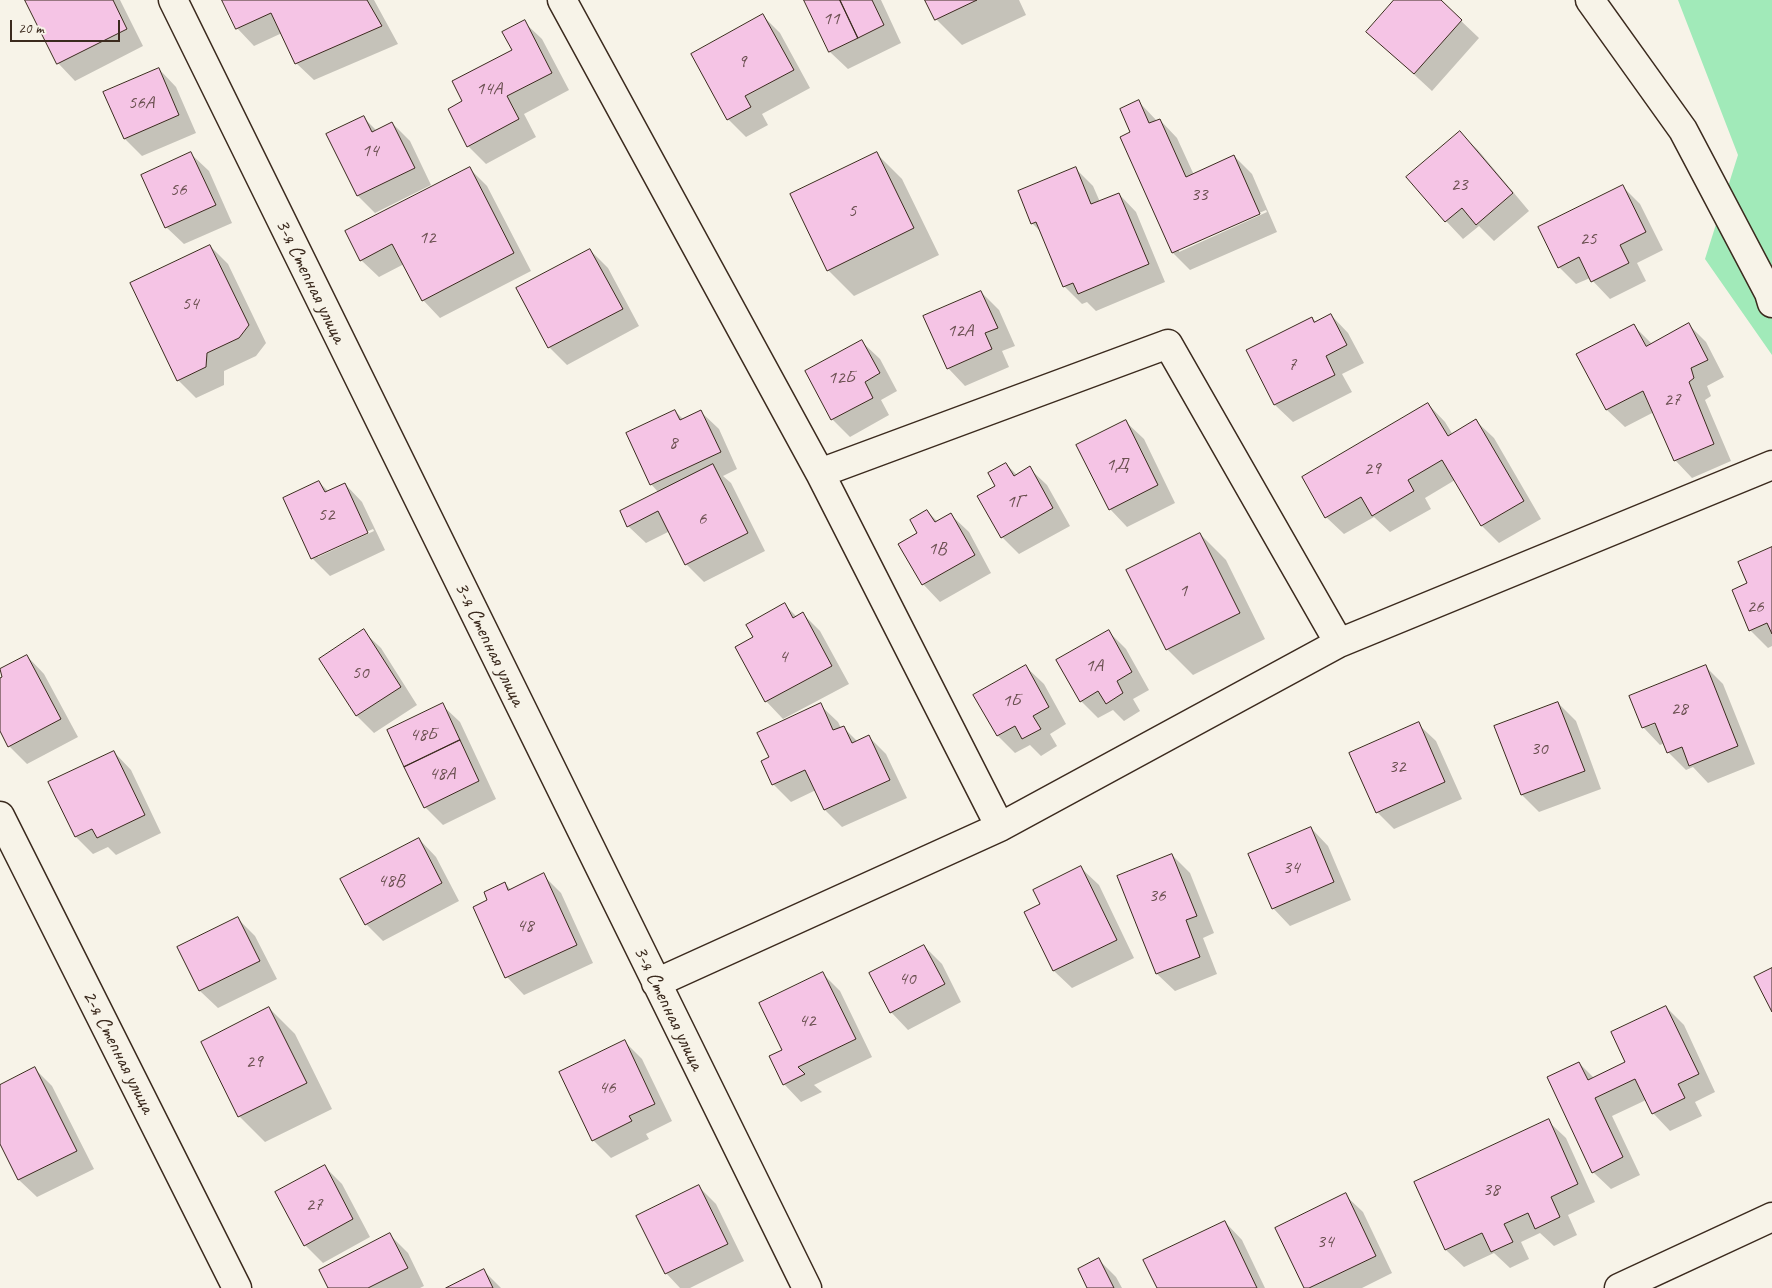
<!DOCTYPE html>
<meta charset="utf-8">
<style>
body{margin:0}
#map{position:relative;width:1772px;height:1288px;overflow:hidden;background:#f7f3e8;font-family:Caveat,sans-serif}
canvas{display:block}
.scale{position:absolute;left:10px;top:20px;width:110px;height:22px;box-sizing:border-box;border:2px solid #3b2a1e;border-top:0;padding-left:6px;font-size:15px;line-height:18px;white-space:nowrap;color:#3b2a1e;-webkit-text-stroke:4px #f7f3e8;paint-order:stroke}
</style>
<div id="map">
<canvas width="1772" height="1288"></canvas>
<div class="scale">20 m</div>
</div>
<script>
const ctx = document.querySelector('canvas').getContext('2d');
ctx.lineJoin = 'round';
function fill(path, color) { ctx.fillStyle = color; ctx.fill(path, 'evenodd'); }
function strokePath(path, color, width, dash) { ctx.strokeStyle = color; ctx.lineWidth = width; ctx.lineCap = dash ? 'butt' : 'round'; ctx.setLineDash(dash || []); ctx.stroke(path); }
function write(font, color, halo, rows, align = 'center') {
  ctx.font = font + ' Caveat,sans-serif'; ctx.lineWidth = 4; ctx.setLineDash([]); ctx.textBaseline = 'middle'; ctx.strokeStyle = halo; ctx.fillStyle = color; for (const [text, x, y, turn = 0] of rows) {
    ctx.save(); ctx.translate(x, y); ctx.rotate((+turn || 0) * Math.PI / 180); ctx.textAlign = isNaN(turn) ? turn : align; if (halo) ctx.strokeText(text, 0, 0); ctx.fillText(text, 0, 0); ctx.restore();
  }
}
fill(new Path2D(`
 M1678,0H1772V355L1705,259L1738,155Z`), '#a1eab9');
fill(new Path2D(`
 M26,0H120L143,46L75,81L58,63Z
 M223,0H374L398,44L314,80L296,63L282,33L254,46L237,28Z
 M805,0H881L901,43L848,69L830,52Z
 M927,0H1019L1026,15L962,45L936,19Z
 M1396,0H1439L1479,38L1432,91L1367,31Z
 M763,16L780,33L810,88L762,114L768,125L746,137L728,119L693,54Z
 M524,22L542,39L569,90L524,114L536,137L486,164L468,146L464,101L514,50Z
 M159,69L176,87L196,133L142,156L125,139Z
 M1139,102L1157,121L1160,120L1177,138L1194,175L1234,156L1252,174L1277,232L1190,270L1173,253L1121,138L1132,133ZM1266,210L1267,212L1179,252V249Z
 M363,117L377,131L392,123L410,141L431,185L375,213L358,196Z
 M1460,133L1478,150L1529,211L1494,241L1479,226L1463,239L1446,221L1408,177Z
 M876,153L902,179L939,255L854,296L828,270Z
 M191,154L209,171L232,223L184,244L166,227Z
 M1075,168L1093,186L1100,202L1119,194L1136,212L1165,282L1096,311L1087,302L1082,304L1064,286L1042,233L1032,223Z
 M470,169L487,186L531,271L440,318L423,300L404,264L379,277L361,260Z
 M1623,187L1640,204L1663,250L1637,263L1646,281L1610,299L1590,278L1576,284L1559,267Z
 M210,246L228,264L266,343L256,356L224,371V385L196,398L178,380Z
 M590,250L608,268L639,326L567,365L549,347L518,289Z
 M981,292L999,310L1015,346L1002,351L1009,367L965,386L948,368Z
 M1331,315L1348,333L1364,363L1342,374L1352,392L1293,422L1275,405L1248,351L1312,318L1316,322Z
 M1633,325L1652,344L1689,325L1706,342L1724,377L1707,386L1711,396L1705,400L1731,461L1692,478L1675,460L1654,412L1625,427L1607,410L1578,354Z
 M862,342L880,359L897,391L881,400L889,415L850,437L832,419Z
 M1428,404L1445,422L1453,435L1476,421L1494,438L1541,519L1499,543L1482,526L1455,480L1425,498L1431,509L1390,532L1374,517L1344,534L1326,517Z
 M675,411L684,420L701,412L719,429L737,469L723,476L731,483L765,551L704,582L686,564L670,531L646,543L628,526L659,493L651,484Z
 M1126,422L1144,439L1175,503L1127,527L1110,509Z
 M1006,464L1017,475L1029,468L1047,485L1070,526L1019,554L1002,537L997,487Z
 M319,482L329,492L345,484L362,502L385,550L330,576L312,558ZM373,529L374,531L318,557V554Z
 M927,511L938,522L951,515L969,532L991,573L940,602L923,584L919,534Z
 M1200,534L1226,560L1265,639L1193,675L1167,649Z
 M1772,548V646L1768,648L1750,630L1749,584Z
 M785,605L797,617L803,614L820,631L849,684L783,719L766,701L755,638Z
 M363,631L381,648L417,705L374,733L357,716L320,659Z
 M1109,632L1126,649L1149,690L1133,699L1140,711L1124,721L1113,710L1098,718L1081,701Z
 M27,656L44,674L78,737L27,764L10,747L0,729V679L4,677L0,670Z
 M1026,667L1044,684L1066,724L1050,734L1057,746L1041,756L1030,745L1015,753L998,736L975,696Z
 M1706,667L1723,684L1755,764L1708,783L1693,767L1686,770L1668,752L1665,743L1660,745L1643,727ZM1661,721L1650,726V723Z
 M1558,703L1576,721L1601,789L1539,812L1522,795Z
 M442,705L460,722L496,799L443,825L425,807Z
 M820,705L838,722L841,728L843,727L858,742L869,737L886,754L907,798L842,827L825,810L816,790L791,802L773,784L770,758Z
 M1418,724L1436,741L1462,799L1394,829L1377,812Z
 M114,752L131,770L161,833L116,855L108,847L93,854L76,837Z
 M1311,828L1328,846L1351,900L1290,926L1273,908Z
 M419,839L436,857L459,901L383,941L366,924Z
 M1172,855L1190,873L1214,933L1203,938L1217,974L1175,991L1157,974L1119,877Z
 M1081,868L1099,885L1134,958L1072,988L1054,971L1026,912L1042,905Z
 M543,875L561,893L593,963L524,995L507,977L489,901L505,883L511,890Z
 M238,919L255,936L277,979L218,1008L200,991L179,948Z
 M924,946L942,964L961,1002L908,1030L891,1012Z
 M823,974L840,991L872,1057L814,1085L822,1092L801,1102L784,1084V1050Z
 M1666,1007L1684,1025L1715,1092L1695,1102L1702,1116L1670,1131L1653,1113L1646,1100L1612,1116L1640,1175L1611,1189L1593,1172L1579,1063L1594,1078L1626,1062Z
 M269,1008L295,1034L332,1109L265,1142L239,1116Z
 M624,1041L642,1059L672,1121L646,1134L649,1139L611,1158L593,1140Z
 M35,1069L52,1086L94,1169L37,1197L19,1180L0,1141V1086Z
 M1548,1121L1566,1138L1595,1202L1568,1215L1577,1235L1554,1246L1540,1233L1521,1242L1529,1259L1510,1268L1494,1253L1464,1267L1446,1250L1415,1182Z
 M325,1167L342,1184L370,1237L323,1263L305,1245Z
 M698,1186L716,1204L744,1261L690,1288H680L666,1273Z
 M1345,1195L1363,1212L1392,1273L1362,1288H1305Z
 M1225,1222L1242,1240L1265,1288H1158Z
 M390,1235L408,1253L424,1286L420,1288H330Z
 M1099,1260L1116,1277L1122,1288H1089Z
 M483,1270L501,1288H448Z`), '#0003');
const building = new Path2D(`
 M25,0H113L127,29L57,64Z
 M222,0H367L382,26L295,64L271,13L236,29Z
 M804,0H840L858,38L829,52Z
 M840,0H872L884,25L858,38Z
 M925,0H977L935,20Z
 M1394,0H1441L1462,20L1414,74L1366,32Z
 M763,14L794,70L745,96L751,107L727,120L691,54Z
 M525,20L552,73L507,96L519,119L467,147L448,109L462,101L452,81L512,50L502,32Z
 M159,68L179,115L124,139L103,92Z
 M1139,100L1149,123L1160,119L1186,177L1234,155L1260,214L1172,253L1120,137L1130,132L1120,109Z
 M364,116L372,132L392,122L415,168L357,196L326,134Z
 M1460,131L1513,193L1476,225L1462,208L1445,222L1406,177Z
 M191,152L216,205L165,228L141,175Z
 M877,152L914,228L827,271L790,194Z
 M470,167L514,253L422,301L392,244L360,261L345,231Z
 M1076,167L1091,204L1119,193L1149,264L1078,294L1073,283L1063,287L1036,222L1031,224L1018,191Z
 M1623,185L1646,232L1620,245L1629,263L1591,282L1579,257L1558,268L1538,227Z
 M210,245L249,325L239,338L207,353L206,367L177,381L130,283Z
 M590,249L623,309L548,348L516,288Z
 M981,291L998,328L985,333L992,349L947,369L923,316Z
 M1331,314L1347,345L1326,356L1335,375L1274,405L1246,350L1312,317L1314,322Z
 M1689,323L1708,360L1691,368L1694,378L1689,382L1714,444L1674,461L1643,391L1606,410L1576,354L1634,324L1646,346Z
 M862,340L880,373L865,382L873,398L831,420L805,371Z
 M1428,403L1448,436L1476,419L1524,501L1481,526L1442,460L1408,480L1414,491L1372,516L1361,497L1325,518L1302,477Z
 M675,410L680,420L701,410L721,452L650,485L626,433Z
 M1126,420L1158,485L1109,510L1076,445Z
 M1006,463L1014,476L1030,466L1053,508L1001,538L977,496L995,486L988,473Z
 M713,464L748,533L685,565L658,511L627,527L620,511Z
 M319,481L325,492L345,483L368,533L311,559L283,498Z
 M927,510L935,522L951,513L975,555L922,585L898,544L917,533L910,520Z
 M1200,533L1240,613L1166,650L1126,570Z
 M1772,547V634L1767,623L1749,631L1732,590L1747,583L1738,562Z
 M785,603L793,618L803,612L832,666L765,702L735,647L753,637L746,625Z
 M364,629L401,687L356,716L319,659Z
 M1109,630L1132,672L1117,681L1123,693L1106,704L1098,691L1080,702L1056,660Z
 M27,655L61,719L8,747L0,731V678L2,677L0,669Z
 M1026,665L1049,707L1033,716L1041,729L1022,739L1015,726L997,736L973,695Z
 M1706,665L1738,746L1689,766L1682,747L1667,753L1655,723L1642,728L1629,696Z
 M1558,702L1585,771L1521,795L1494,726Z
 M443,703L460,740L404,767L387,730Z
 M821,703L833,730L844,726L852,743L869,735L890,780L824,810L805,770L772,785L761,761L769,757L757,733Z
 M1419,722L1445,782L1376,813L1349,753Z
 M460,740L479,781L424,808L404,767Z
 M114,751L145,815L97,838L92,829L75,837L48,782Z
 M1311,827L1334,882L1272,909L1248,854Z
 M419,838L442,883L365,925L340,879Z
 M1172,854L1197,916L1186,920L1200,957L1156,974L1117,876Z
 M1081,866L1117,940L1053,971L1024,912L1040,904L1033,890Z
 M544,873L577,945L505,978L473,907L487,900L484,892L505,882L508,890Z
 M238,917L260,961L199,991L177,947Z
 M924,945L945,984L890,1013L869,973Z
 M1772,968V1012L1754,977Z
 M823,972L856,1039L798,1067L805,1074L783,1085L769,1056L782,1050L759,1003Z
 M1666,1006L1699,1074L1678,1084L1685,1098L1652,1114L1635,1079L1595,1098L1623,1157L1592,1173L1547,1077L1579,1062L1588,1080L1625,1062L1611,1032Z
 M269,1007L307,1083L238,1117L201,1042Z
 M625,1040L655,1104L629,1116L632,1121L592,1141L559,1072Z
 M35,1067L77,1151L18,1180L0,1144V1085Z
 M1549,1119L1578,1184L1551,1197L1560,1217L1535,1229L1528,1213L1504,1224L1513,1242L1491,1252L1482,1233L1445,1250L1414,1182Z
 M325,1165L353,1219L304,1246L275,1192Z
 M699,1185L728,1244L665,1274L636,1216Z
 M1346,1193L1376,1256L1309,1288H1304L1275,1228Z
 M1225,1221L1257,1288H1157L1143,1260Z
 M390,1233L408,1268L368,1288H328L319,1270Z
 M1099,1258L1114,1288H1087L1078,1269Z
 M484,1269L493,1288H446Z`);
fill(building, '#f5c4e5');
strokePath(building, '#3b2a1e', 1);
const minor = new Path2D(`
 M173,0L807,1288
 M562,0L820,473L1000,827
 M1590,0L1683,130L1769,293L1772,303
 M820,473L1168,344L1339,643
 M0,816L237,1288
 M656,983L1000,827L1339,643L1772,465
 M1619,1288L1772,1217`);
strokePath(minor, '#3b2a1e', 31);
strokePath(minor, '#f7f3e8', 28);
write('19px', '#6a5050', null, [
 ["11",831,19],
 ["9",742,62],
 ["14А",489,89],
 ["56А",141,103],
 ["14",370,151],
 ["23",1459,185],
 ["56",178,190],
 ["33",1199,195],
 ["5",852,211],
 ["12",427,238],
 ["25",1588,239],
 ["54",190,304],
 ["12А",960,331],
 ["7",1292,365],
 ["12Б",841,378],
 ["27",1672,400],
 ["8",673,443],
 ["1Д",1117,465],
 ["29",1372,469],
 ["1Г",1015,502],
 ["52",326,515],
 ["6",702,519],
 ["1В",937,549],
 ["1",1183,591],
 ["26",1755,607],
 ["4",783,657],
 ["1А",1094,666],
 ["50",360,673],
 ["1Б",1011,701],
 ["28",1679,709],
 ["48Б",423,735],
 ["30",1539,749],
 ["32",1397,767],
 ["48А",442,774],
 ["34",1291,868],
 ["48В",391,881],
 ["36",1157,896],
 ["48",525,926],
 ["40",907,979],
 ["42",807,1021],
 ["29",254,1062],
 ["46",607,1088],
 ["38",1491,1190],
 ["27",314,1205],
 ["34",1325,1242]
]);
write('21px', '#3b2a1e', '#f7f3e8', [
 ["3-я Степная улица",310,281,64],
 ["3-я Степная улица",489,644,64],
 ["3-я Степная улица",668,1008,64],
 ["2-я Степная улица",118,1052,63]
]);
</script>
